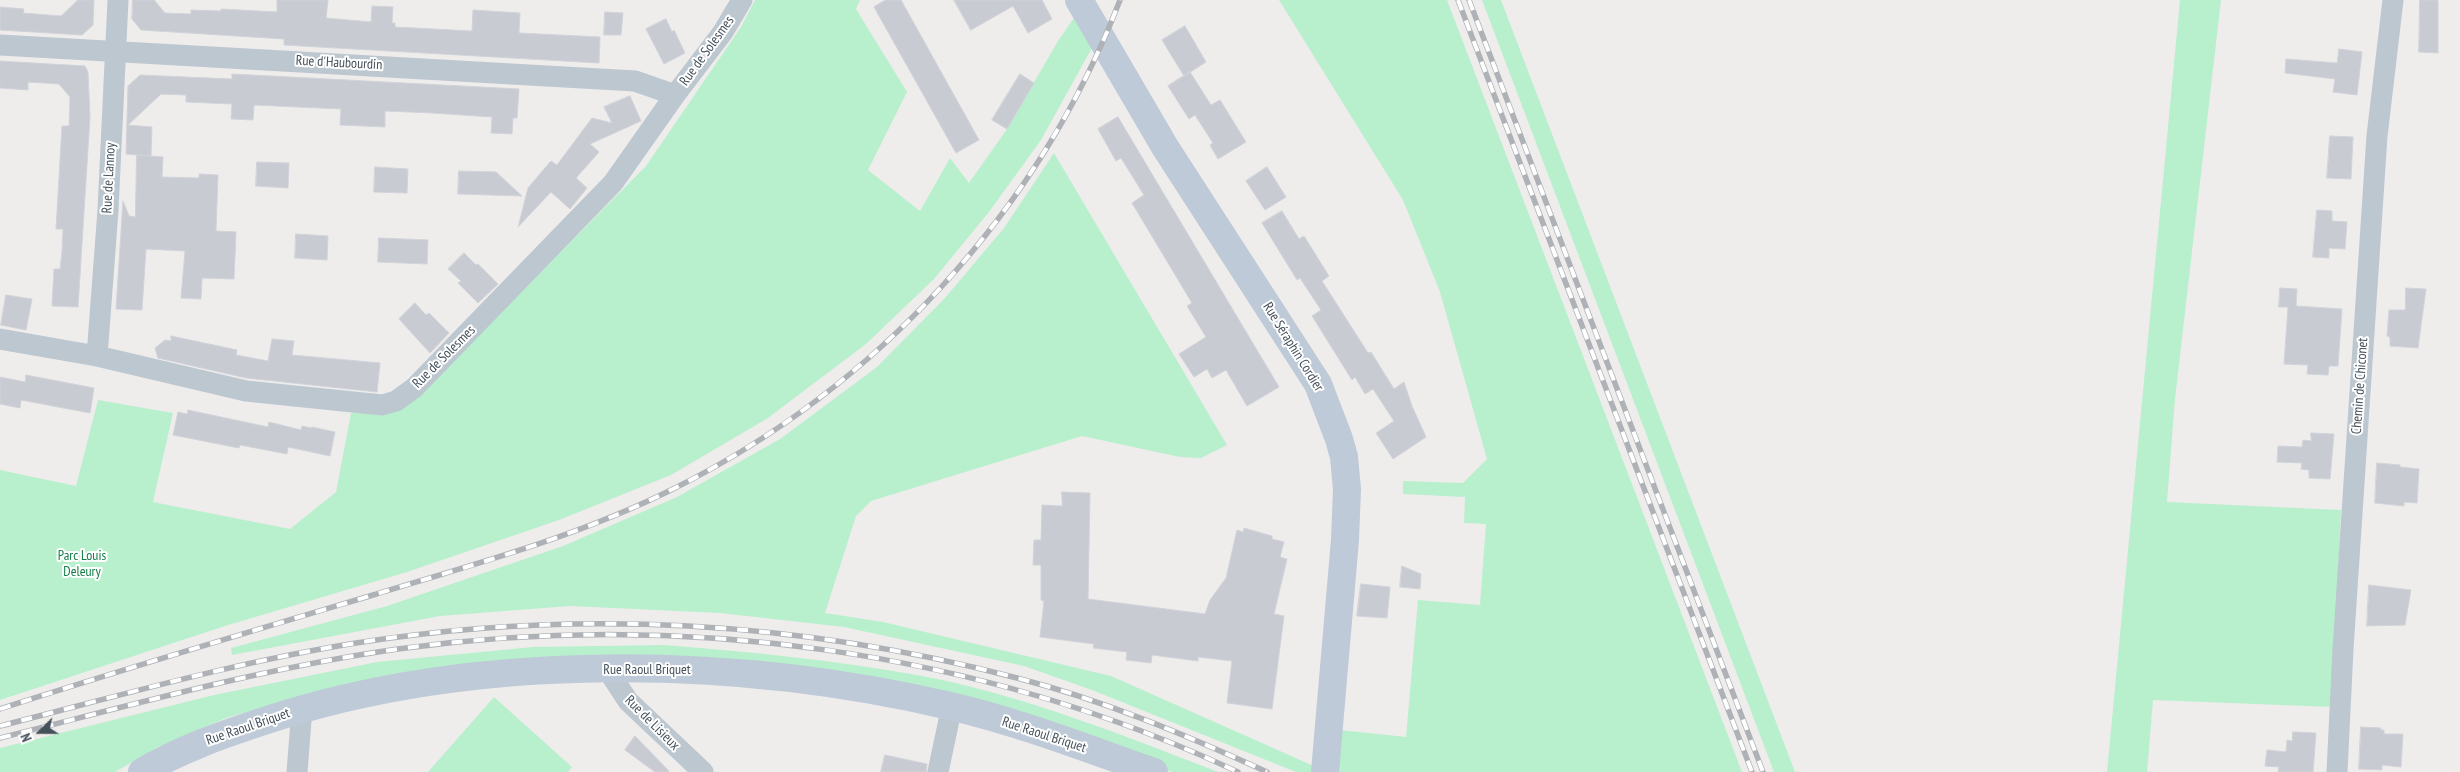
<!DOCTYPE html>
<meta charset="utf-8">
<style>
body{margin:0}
#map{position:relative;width:2460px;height:772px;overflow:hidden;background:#efecec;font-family:"PT Sans Narrow",sans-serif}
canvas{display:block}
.north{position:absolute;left:15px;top:707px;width:50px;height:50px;-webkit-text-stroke:4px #fff;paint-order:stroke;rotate:248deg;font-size:14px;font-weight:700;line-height:20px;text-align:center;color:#44505a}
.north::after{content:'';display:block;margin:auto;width:18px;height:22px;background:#44505a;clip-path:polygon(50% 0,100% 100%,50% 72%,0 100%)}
</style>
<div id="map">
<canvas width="2460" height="772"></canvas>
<div class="north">N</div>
</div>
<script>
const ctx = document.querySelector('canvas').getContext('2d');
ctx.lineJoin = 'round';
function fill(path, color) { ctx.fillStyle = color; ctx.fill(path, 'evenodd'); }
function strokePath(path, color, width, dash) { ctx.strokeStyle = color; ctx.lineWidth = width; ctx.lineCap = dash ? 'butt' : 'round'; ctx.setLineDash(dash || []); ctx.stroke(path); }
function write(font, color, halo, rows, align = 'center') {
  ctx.font = font + ' "PT Sans Narrow",sans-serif'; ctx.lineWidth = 4; ctx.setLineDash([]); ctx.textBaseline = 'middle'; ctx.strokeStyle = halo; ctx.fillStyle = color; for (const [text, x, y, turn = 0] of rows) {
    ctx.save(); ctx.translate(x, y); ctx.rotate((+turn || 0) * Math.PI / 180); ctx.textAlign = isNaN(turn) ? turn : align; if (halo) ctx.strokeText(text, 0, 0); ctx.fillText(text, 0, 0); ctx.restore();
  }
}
fill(new Path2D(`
 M755,0H860L856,9L907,92L868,170L920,211L950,158L969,183L1007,129L1058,41L1076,15L1093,46L1041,140L989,212L934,279L866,344L768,418L671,475L559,520L407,572L225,626L0,700V470L76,486L98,400L173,413L153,502L290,529L336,492L351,413L383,412L413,401L646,166L741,27Z
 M1279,0H1447L1742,772H1336L1340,730L1406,737L1418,600L1480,605L1486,524L1464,523L1465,497L1403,494V481L1463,483L1487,459L1440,292L1403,200Z
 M1482,0H1501L1795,772H1774Z
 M2180,0H2221L2175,399L2167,502L2341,510L2332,707L2153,700L2147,772H2107Z
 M1054,153L1227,445L1201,458L1180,457L1082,436L871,501L856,516L825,613L883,622L1111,676L1316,767L1315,772H1296L1092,690L1024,666L844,627L720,613L570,606L440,616L232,655L231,648L387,606L563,546L677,497L780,439L877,367L945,298L1004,228Z
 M665,645C750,652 833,660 917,675C1020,694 1120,734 1218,772H1173L779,666L306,695L226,718L158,747L115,772H0V748L214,695L377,662L533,647Z
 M494,697L572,767L568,772H428Z`), '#b8f0cd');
const building = new Path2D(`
 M78,0H94L93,25L82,35L0,30V7L24,9L23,13L61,16Z
 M133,0H154L165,13L191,14V10L221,11V9L277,12V0H328L326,18L371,22L372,6L393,7L392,23H395V27L472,31L473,10L520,13L519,33L600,37L599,63L284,45V39L141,30L132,19Z
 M886,0H901L979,140L956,153L874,7Z
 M954,0H1042L1052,19L1028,33L1013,6L971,30Z
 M2420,0H2438V53L2419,52Z
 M605,12L623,13L621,35H604Z
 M666,19L672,32L674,30L685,53L664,64L646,29Z
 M1185,26L1206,62L1184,76L1162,40Z
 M2339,49L2362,52L2357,95L2333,92L2335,79L2285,73L2286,59L2337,63Z
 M0,61L85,66L88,72L90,117L78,307L52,306L54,269H60L62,252L63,229H56L62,126H69L70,97L59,84L28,82V90L0,88Z
 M1190,72L1211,105L1220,100L1246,142L1218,159L1210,145L1213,143L1195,115L1189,119L1168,86Z
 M232,74L519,89L517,118H513L512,134L491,133L492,117L432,113L385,111V127L340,125L341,109L254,105L253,120L231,119L232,104L186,102V95L161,94L128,125L152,127L151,156L126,154L128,86L140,75L232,79Z
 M1020,74L1034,83L1007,129L992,120Z
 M630,96L641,121L590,144L599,152L576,178L587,188L570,209L551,192L518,227L528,188L544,169L551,161L557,165L592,118L612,123L604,107Z
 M1118,117L1279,387L1247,406L1226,370L1212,378L1207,369L1194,377L1179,354L1206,337L1187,306L1192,303L1132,203L1144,195L1121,158L1116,161L1098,129Z
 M2330,136L2353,137L2351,179L2327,178Z
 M137,155L163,157L162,177L199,178V174L218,175L216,231L236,232L234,279L202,278L201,299L181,298L185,251L146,249L142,310L116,309L123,201L129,216L135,217Z
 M257,162L289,163L288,188L256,186Z
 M375,167L408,169L407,193L374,192Z
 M1267,167L1286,197L1265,210L1246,181Z
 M459,171L496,172L522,196L458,194Z
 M2317,210L2332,211V221L2347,222L2345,249L2329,248V258L2313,257Z
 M1282,211L1299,239L1304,236L1329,276L1322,281L1368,353L1371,352L1394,389L1404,382L1412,406L1426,437L1393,459L1376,433L1394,421L1373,389L1365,394L1355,377L1352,380L1312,316L1321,310L1300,278L1297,280L1262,223Z
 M296,234L328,236L327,260L295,258Z
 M379,238L428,240L427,264L378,262Z
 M464,253L476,265L478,264L498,284L478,303L458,283L461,281L448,269Z
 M2280,288L2297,289L2296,306L2342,309L2338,366H2329L2328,375L2307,374L2308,365L2284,364L2288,307H2279Z
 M2406,288L2426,289L2418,348L2390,346V337L2387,336L2389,310H2405Z
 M6,295L32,299L26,330L1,325Z
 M415,303L426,315L429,313L449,333L430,353L399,319Z
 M171,336L237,350L236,355L268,361L272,339L294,341L292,355L380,363L377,392L246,378L158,358L155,348L165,340L171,341Z
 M26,375L94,388L90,413L21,400L20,408L0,404V377L25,382Z
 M188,410L268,427L269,422L301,430L302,426L311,428L312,427L335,432L330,456L288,447L287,454L240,445L239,448L173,435L178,412L187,414Z
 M2311,433L2334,434L2330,479L2309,478V470L2301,469L2302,463L2277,462L2278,446L2302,447L2303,440L2311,441Z
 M2377,463L2400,465V467L2419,469L2417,503L2404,502V506L2375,503Z
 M1062,492L1090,493L1088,599L1205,614L1210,600L1226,578L1237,530L1243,532L1244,528L1272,536V539L1284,542L1280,557L1287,559L1274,614L1284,616L1272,709L1227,703L1232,661L1198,657V661L1152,655L1151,663L1126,660L1127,652L1093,648L1094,644L1040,637L1044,601L1041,600V565H1033L1034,540H1041L1042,505L1062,506Z
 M1402,566L1421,574L1420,589L1400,587Z
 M1361,584L1390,587L1387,618L1357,616Z
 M2369,585L2411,590L2405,625L2367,626Z
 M2361,727L2381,728L2380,730H2384V734H2403L2401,767L2382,765V770L2359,769Z
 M2293,732L2316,733L2313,772H2278L2279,767L2265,766L2267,750L2286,752L2287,740L2292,741Z
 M635,736L669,771L668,772H655L625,750Z
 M885,755L927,764L926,772H881Z`);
fill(building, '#c9cbd2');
strokePath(building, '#d0d3d9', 1);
strokePath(new Path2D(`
 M0,45L635,81L675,95
 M0,339L97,356L246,391L382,405L396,401L414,388L613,183L675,95L723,32L742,0
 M97,356L108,210L118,0
 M607,669L628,701L703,772
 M297,772L302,708
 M938,772L952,706
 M2337,772L2343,649L2377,136L2393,0`), '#bcc7d0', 21);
strokePath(new Path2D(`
 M1079,0L1165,147L1318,384L1339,439L1344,457L1347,489L1345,540L1325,772
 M142,772C181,749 224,734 267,720C478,651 735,656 950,706C1019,722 1088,749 1154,772`), '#becad7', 28);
const rail = new Path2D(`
 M1458,0L1752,772
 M1469,0L1763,772
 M0,709C124,669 249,632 373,595C475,564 580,536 675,488C877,387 1039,211 1120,0
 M0,726C118,696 236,662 356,643C577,608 801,621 1017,678C1103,700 1186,735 1267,772
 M0,738C132,705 263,668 398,649C681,610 978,650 1238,772`);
strokePath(rail, '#aeb2b7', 5.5);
strokePath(rail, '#fff', 4, [11]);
write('14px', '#44505a', '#fff', [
 ["Rue de Solesmes",707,51,-54],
 ["Rue d'Haubourdin",339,63,3],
 ["Rue de Lannoy",109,178,-87],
 ["Rue Séraphin Cordier",1293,347,58],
 ["Rue de Solesmes",444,357,-45],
 ["Chemin de Chiconet",2360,386,-86],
 ["Rue Raoul Briquet",647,670],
 ["Rue de Lisieux",652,723,45],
 ["Rue Raoul Briquet",248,727,-19],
 ["Rue Raoul Briquet",1044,735,18]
]);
write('14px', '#137d47', '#fff', [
 ["Parc Louis",82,556],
 ["Deleury",82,572]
]);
</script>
